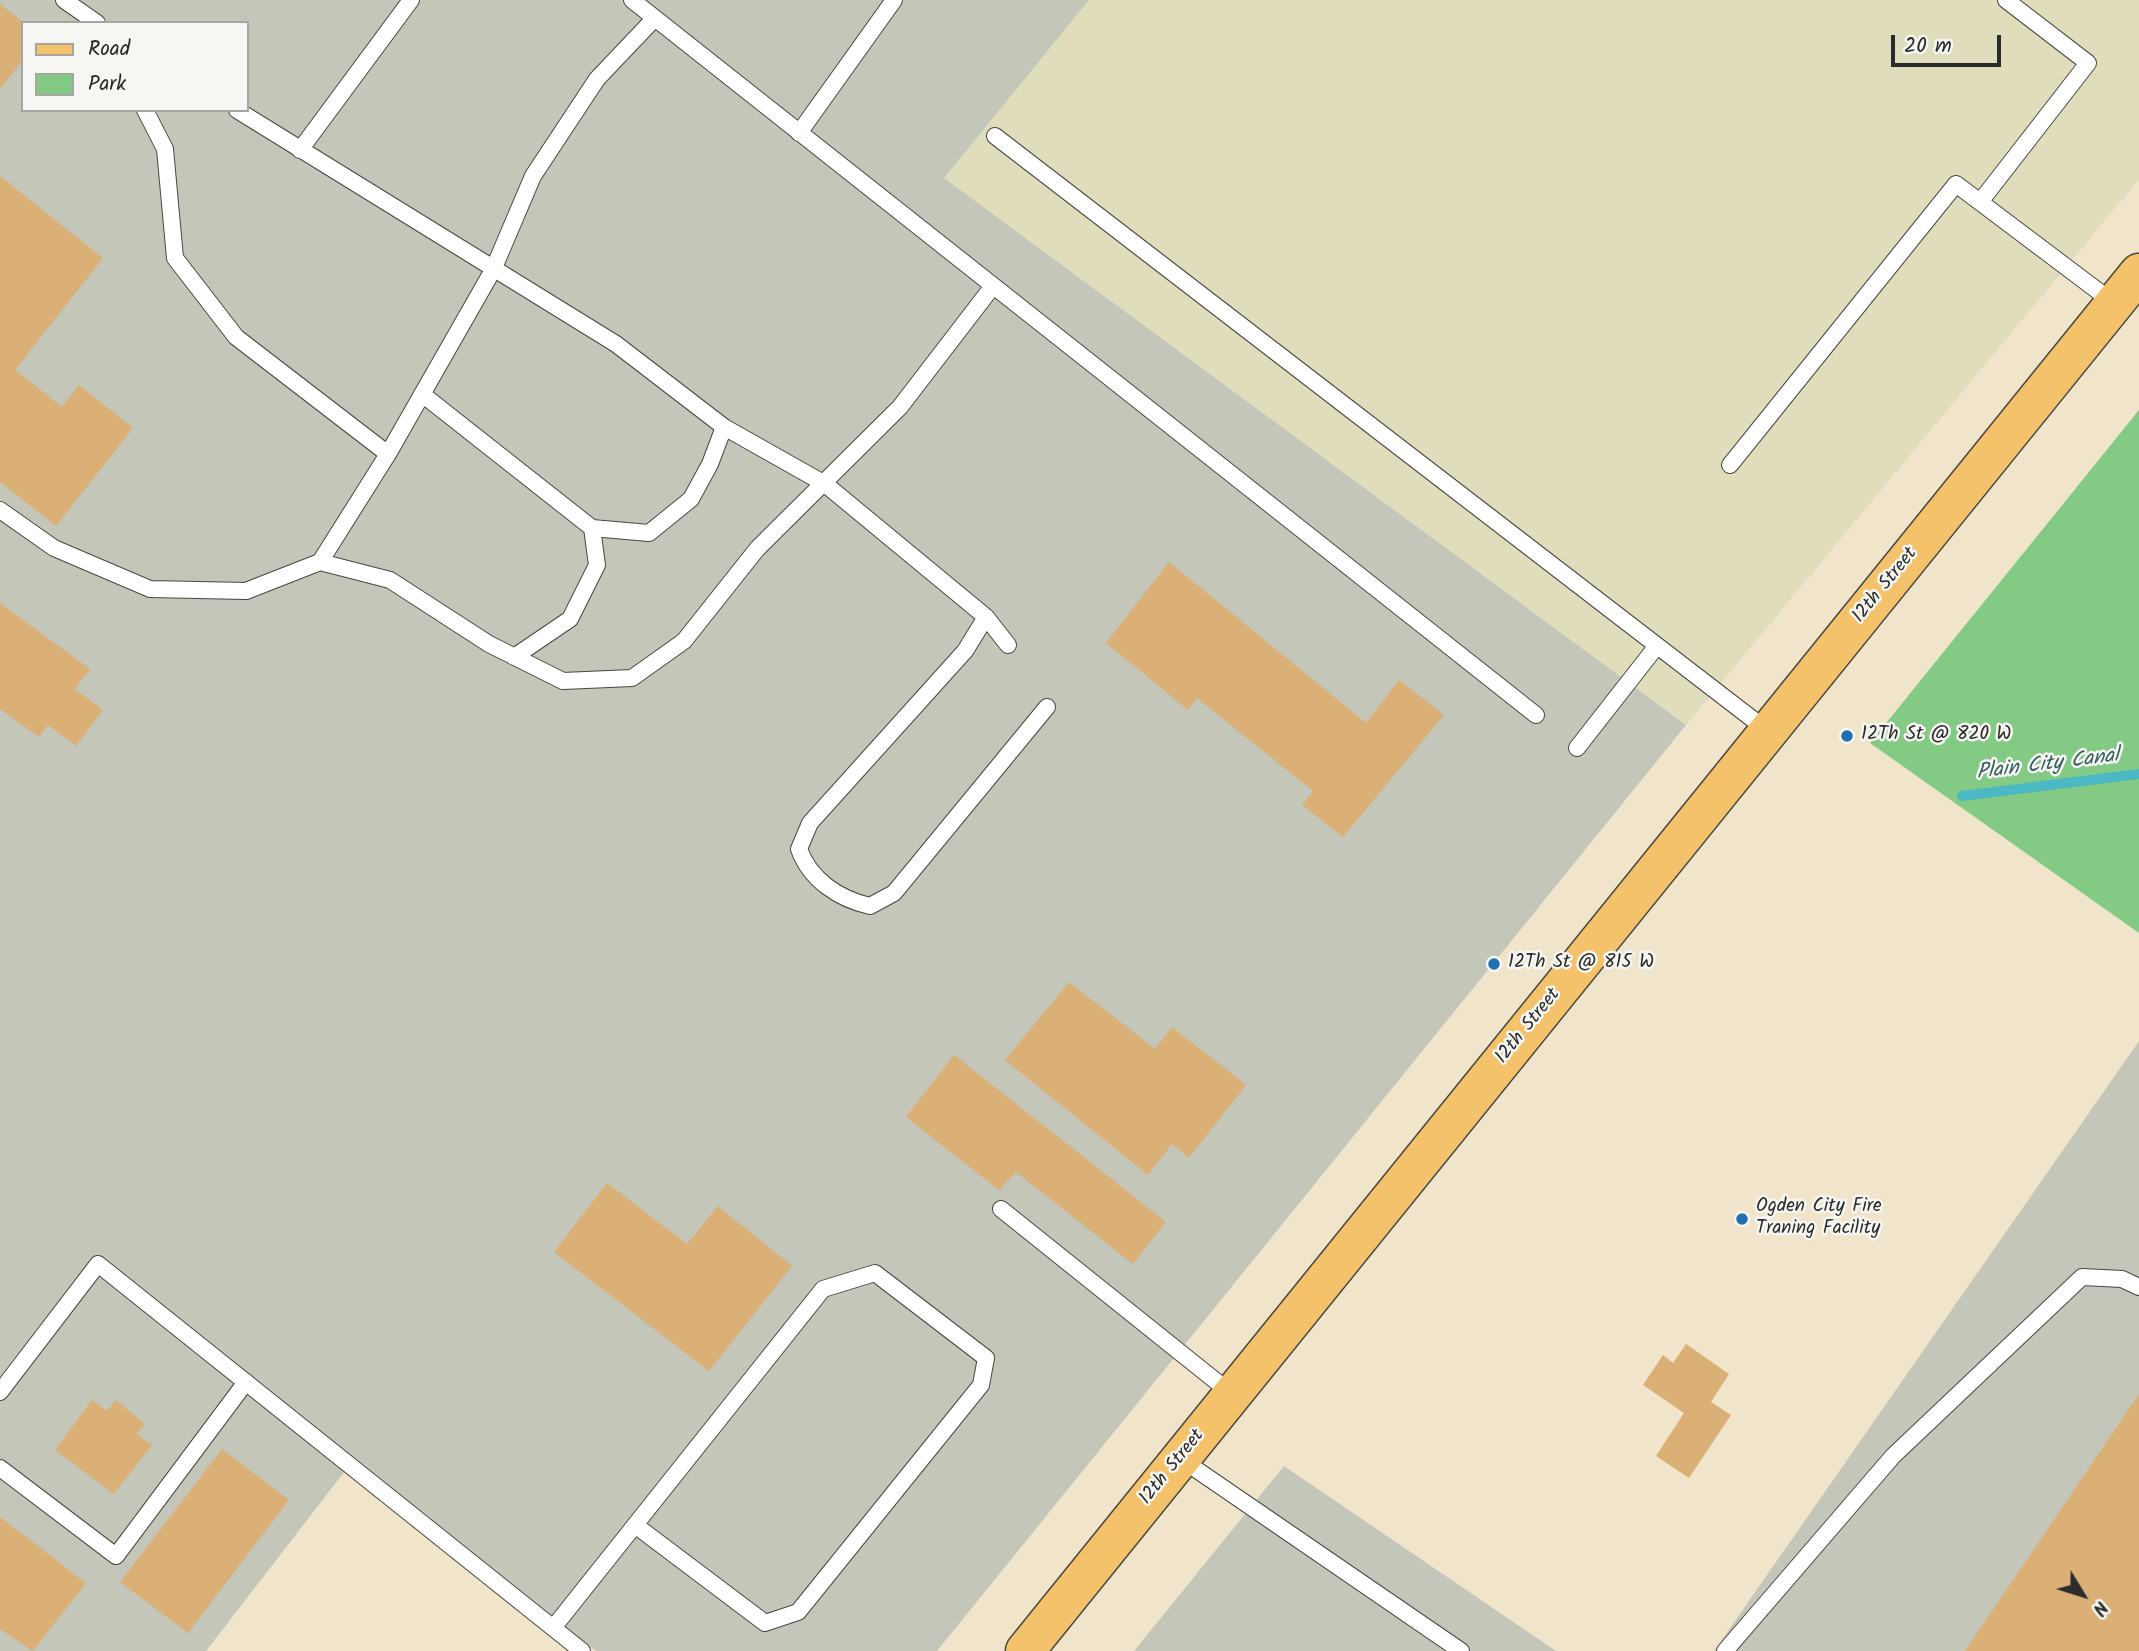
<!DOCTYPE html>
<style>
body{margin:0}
#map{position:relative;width:2139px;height:1651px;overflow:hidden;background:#f0e4ca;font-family:Kalam,sans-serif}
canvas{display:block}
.legend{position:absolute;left:21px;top:21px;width:228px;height:91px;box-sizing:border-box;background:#f6f6f2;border:2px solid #a5a5a2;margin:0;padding:9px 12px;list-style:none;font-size:21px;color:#2b2b2b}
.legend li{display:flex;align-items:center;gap:14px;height:35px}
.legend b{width:35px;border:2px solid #a5a5a2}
.north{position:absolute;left:2048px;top:1560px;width:70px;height:70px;-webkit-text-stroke:5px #f6f6f2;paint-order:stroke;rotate:128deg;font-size:19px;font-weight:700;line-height:28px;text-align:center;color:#2b2b2b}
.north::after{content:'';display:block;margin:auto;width:24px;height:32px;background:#2b2b2b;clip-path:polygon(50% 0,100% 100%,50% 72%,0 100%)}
.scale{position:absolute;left:1891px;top:35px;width:110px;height:32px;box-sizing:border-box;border:4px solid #2b2b2b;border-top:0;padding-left:9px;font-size:21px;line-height:24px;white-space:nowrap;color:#2b2b2b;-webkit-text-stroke:5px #f6f6f2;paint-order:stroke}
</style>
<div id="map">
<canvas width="2139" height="1651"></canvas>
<ul class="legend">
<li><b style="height:9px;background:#f3c26a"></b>Road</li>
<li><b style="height:19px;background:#83ca85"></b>Park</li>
</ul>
<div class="north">N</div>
<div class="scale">20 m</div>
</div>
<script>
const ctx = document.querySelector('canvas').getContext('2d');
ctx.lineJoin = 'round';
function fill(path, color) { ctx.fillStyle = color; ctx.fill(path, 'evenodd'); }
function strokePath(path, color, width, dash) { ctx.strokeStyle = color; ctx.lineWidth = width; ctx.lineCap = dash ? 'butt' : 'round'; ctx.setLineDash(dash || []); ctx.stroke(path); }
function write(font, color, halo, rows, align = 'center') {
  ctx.font = font + ' Kalam,sans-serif'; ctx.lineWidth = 5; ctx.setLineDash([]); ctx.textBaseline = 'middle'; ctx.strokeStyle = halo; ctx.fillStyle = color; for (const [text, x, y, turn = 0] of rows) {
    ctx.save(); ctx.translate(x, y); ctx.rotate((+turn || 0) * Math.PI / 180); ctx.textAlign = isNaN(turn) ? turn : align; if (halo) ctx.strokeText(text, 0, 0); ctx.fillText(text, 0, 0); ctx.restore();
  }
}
fill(new Path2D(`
 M1089,0H2139V179L1686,725L943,177Z`), '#dfddbb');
fill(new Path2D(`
 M0,0H1089L944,178L1686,725L937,1651H596L355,1458L206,1651H0ZM23,23H247V110H23Z
 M2139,1041V1651H1714Z
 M1284,1466L1556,1651H1134Z`), '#c3c6b9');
fill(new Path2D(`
 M2139,410V933L1870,743Z`), '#83ca85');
strokePath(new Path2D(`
 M1962,796L2139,774`), '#4bb9c4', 10);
fill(new Path2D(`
 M0,4L23,22V60L0,89Z
 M0,176L103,258L15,370L62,407L79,385L133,428L56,526L0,482Z
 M1169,562L1366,723L1399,680L1444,715L1343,837L1302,805L1313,791L1197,698L1188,710L1106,643Z
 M0,603L90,669L75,689L103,710L76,746L48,725L39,737L0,709Z
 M1069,982L1155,1049L1172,1027L1246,1085L1189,1158L1172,1144L1148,1175L1005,1060Z
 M954,1055L1166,1222L1133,1264L1016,1172L999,1190L906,1117Z
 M607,1183L687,1244L718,1206L792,1266L709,1371L554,1252Z
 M1686,1344L1729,1374L1711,1402L1731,1415L1689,1478L1656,1456L1684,1413L1643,1385L1663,1355L1673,1363Z
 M2139,1394V1651H1965Z
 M92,1400L107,1411L116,1400L145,1424L137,1434L152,1445L114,1494L55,1450Z
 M222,1449L289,1500L188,1633L120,1582Z
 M0,1517L86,1583L33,1651L0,1629Z`), '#dab077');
const lane = new Path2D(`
 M64,0L97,23
 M632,0L1536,715
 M145,110L165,149L175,258L236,337L388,454
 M237,110L616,344L724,427L825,484L986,617L1008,645
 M799,133L894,0
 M995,136L1768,731
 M300,150L411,0
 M1980,202L2088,63L2006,0
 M422,394L592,528L649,533L691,499L710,464L724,427
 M1730,465L1956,184L2114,303
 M0,510L54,548L150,589L246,591L320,562L388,454L493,270L533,176L597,79L655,18
 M320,562L390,580L489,644L563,681L632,678L684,641L757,549L900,407L993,286
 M986,617L965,651L810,823L799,849C810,880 839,899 870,906L894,893L1047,707
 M514,657L570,619L597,565L592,528
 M1577,748L1656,647
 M1001,1209L1232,1394
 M0,1392L98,1264L582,1651
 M1181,1459L1461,1651
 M0,1468L116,1556L246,1382
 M553,1628L823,1289L875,1273L986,1358L981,1385L798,1612L765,1623L635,1525
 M1725,1651L1893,1456L2082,1277L2122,1279L2139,1287`);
const primary = new Path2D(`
 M1025,1651L2139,273`);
strokePath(lane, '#494743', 18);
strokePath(primary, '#494743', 41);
strokePath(lane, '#fff', 16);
strokePath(primary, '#f3c26a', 38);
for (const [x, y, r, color] of [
 [1847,736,7,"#1f6fb2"],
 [1494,964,7,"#1f6fb2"],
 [1742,1219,7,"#1f6fb2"]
]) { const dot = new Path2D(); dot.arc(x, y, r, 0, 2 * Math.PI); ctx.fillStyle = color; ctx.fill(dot); strokePath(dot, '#f6f6f2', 2.5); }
write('19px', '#2b2b2b', '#f6f6f2', [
 ["12th Street",1886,586,-51],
 ["12th Street",1529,1027,-51],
 ["12th Street",1173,1468,-51]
]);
write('19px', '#2b2b2b', '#f6f6f2', [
 ["12Th St @ 820 W",1861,736],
 ["12Th St @ 815 W",1508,964],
 ["Ogden City Fire",1756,1208],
 ["Traning Facility",1756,1230]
], 'left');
write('italic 21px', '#365d61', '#f6f6f2', [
 ["Plain City Canal",2048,766,-7]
]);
</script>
